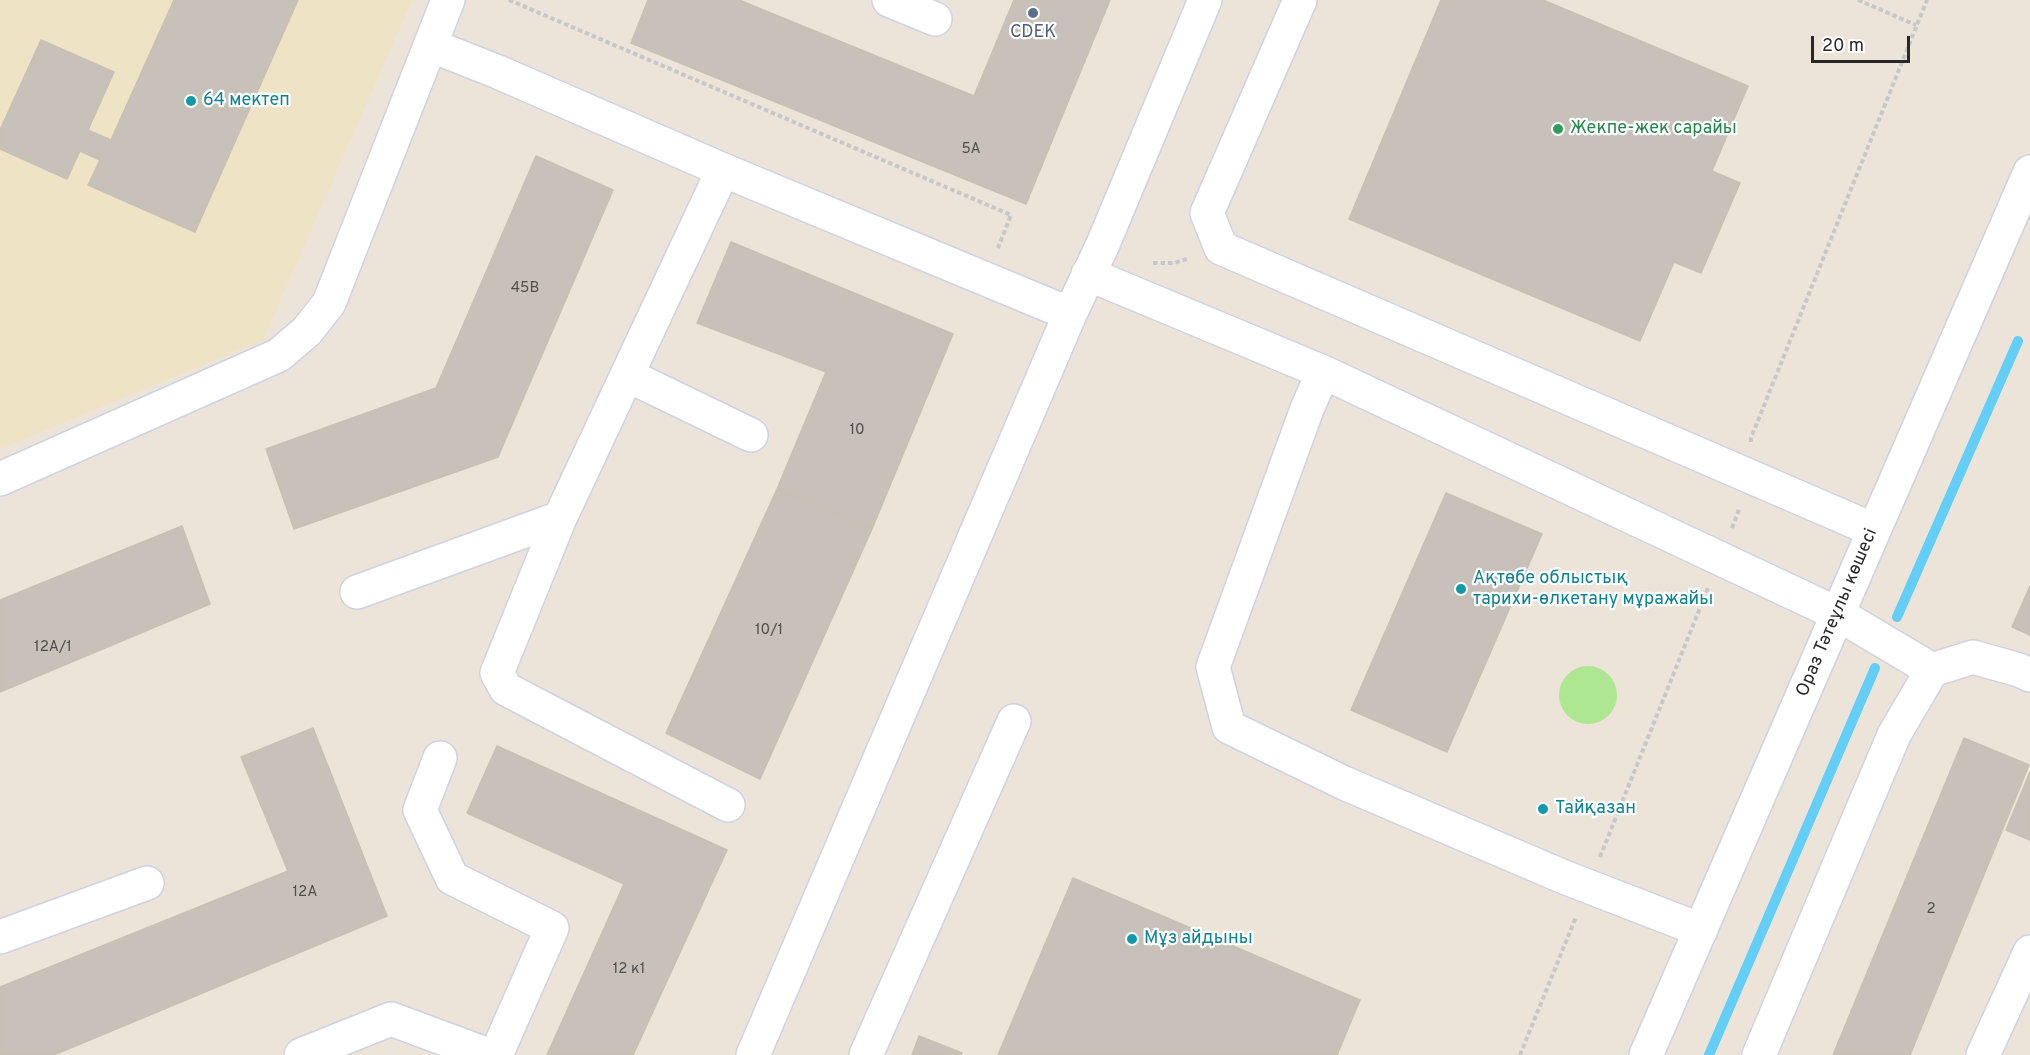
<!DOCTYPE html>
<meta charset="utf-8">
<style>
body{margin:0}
#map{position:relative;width:2030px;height:1055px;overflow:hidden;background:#ece4d9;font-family:Overpass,sans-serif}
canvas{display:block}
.scale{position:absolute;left:1811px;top:36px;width:99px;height:27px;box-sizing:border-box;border:3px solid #282828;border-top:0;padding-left:8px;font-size:18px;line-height:21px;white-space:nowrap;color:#282828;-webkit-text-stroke:4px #fff;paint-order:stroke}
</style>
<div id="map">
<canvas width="2030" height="1055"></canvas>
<div class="scale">20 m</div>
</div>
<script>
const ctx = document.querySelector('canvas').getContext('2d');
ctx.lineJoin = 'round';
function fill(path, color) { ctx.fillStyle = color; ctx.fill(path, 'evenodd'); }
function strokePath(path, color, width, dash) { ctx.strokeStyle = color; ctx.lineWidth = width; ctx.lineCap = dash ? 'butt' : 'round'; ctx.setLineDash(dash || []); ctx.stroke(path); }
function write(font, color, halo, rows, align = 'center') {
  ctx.font = font + ' Overpass,sans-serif'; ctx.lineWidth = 4.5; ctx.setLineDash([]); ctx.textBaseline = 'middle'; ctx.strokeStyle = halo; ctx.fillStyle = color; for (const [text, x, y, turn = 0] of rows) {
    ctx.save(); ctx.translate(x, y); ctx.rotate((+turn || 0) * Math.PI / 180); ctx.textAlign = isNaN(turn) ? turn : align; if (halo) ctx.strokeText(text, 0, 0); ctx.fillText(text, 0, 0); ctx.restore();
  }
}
fill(new Path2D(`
 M0,0H412L263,340L0,449Z`), '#efe3c6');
fill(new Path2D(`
 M1559 695a29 29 0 1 1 58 0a29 29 0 1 1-58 0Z`), '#ade791');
strokePath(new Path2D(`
 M1897,617L2018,341
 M1709,1055L1875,668`), '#63cef7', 10);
const building = new Path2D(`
 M174,0H298L195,232L88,185L100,160L80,151L67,179L0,149V130L41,40L114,72L88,130L111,140Z
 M648,0H739L974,96L1014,0H1110L1026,204L631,43Z
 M1441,0H1543L1748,86L1712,171L1740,183L1701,273L1674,262L1640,341L1349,219Z
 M536,156L613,190L498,457L294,529L266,449L436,388Z
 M731,242L953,334L872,529L777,489L826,372L697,323Z
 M777,489L872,529L760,779L666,733Z
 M1446,493L1542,534L1447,752L1351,710Z
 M182,526L210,604L0,692V600Z
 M2030,586V635L2012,627Z
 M313,728L387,916L54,1055H0V987L288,871L241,757Z
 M1964,738L2029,765L1910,1055H1833Z
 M497,746L727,850L633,1055H547L624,884L467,813Z
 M2030,772V840L2006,830Z
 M1073,878L1360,1000L1337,1055H998Z
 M919,1036L962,1053L961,1055H912Z`);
fill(building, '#c7c1b9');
strokePath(building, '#c7c0b3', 1.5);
const minor = new Path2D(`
 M889,0L935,19
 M1300,0L1207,213L1221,248L1874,530
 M430,45L498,72L723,170L1070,314
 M723,170L560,518L497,673L506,689L728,805
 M1088,274L1323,372
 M627,375L751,435
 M0,479L279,355L307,331L329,303L448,0
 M357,592L560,518
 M440,758L420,810L452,878L552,928L496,1055
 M1701,930L1564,877L1344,783L1229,727L1213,667L1307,409L1323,372L1838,614L1932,670
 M0,937L147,883
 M301,1055L391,1019L488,1055
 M753,1055L1070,314L1103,244L1205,0
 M866,1055L1014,721
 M1646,1055L2030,172
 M1759,1055L1894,735L1932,670L1973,657L2019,670L2030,675
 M1983,1055L2030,952`);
strokePath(minor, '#ced2e3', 36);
strokePath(new Path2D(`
 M509,0L1011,215L998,248
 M1858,0L1916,25
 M1153,263H1174L1190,258
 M1751,442V438L1927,0
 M1732,528L1740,507
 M1600,857L1708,588
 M1520,1055L1576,917`), '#c7c7c7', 4, [4.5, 3]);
strokePath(minor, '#fff', 33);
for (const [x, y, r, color] of [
 [1033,13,6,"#5c6f8a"],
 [191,101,6,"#0f9aa8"],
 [1558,129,6,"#2e9e5b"],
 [1461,589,6,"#0f9aa8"],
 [1543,809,6,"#0f9aa8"],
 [1132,939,6,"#0f9aa8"]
]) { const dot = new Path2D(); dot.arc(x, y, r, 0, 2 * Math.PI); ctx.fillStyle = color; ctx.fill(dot); strokePath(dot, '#fff', 2); }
write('15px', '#504e4c', null, [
 ["5А",971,150],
 ["45В",525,289],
 ["10",857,431],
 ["10/1",769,631],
 ["12А/1",53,648],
 ["12А",305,893],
 ["2",1931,910],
 ["12 к1",629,970]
]);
write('18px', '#4e5e75', '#fff', [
 ["CDEK",1033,33]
]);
write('18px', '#0d838f', '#fff', [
 ["64 мектеп",203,101],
 ["Ақтөбе облыстық",1473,579],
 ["тарихи-өлкетану мұражайы",1473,600],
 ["Тайқазан",1555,809],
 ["Мұз айдыны",1144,939]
], 'left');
write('18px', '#27864d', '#fff', [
 ["Жекпе-жек сарайы",1570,129]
], 'left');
write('18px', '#282828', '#fff', [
 ["Ораз Тәтеұлы көшесі",1838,613,-67]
]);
</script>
